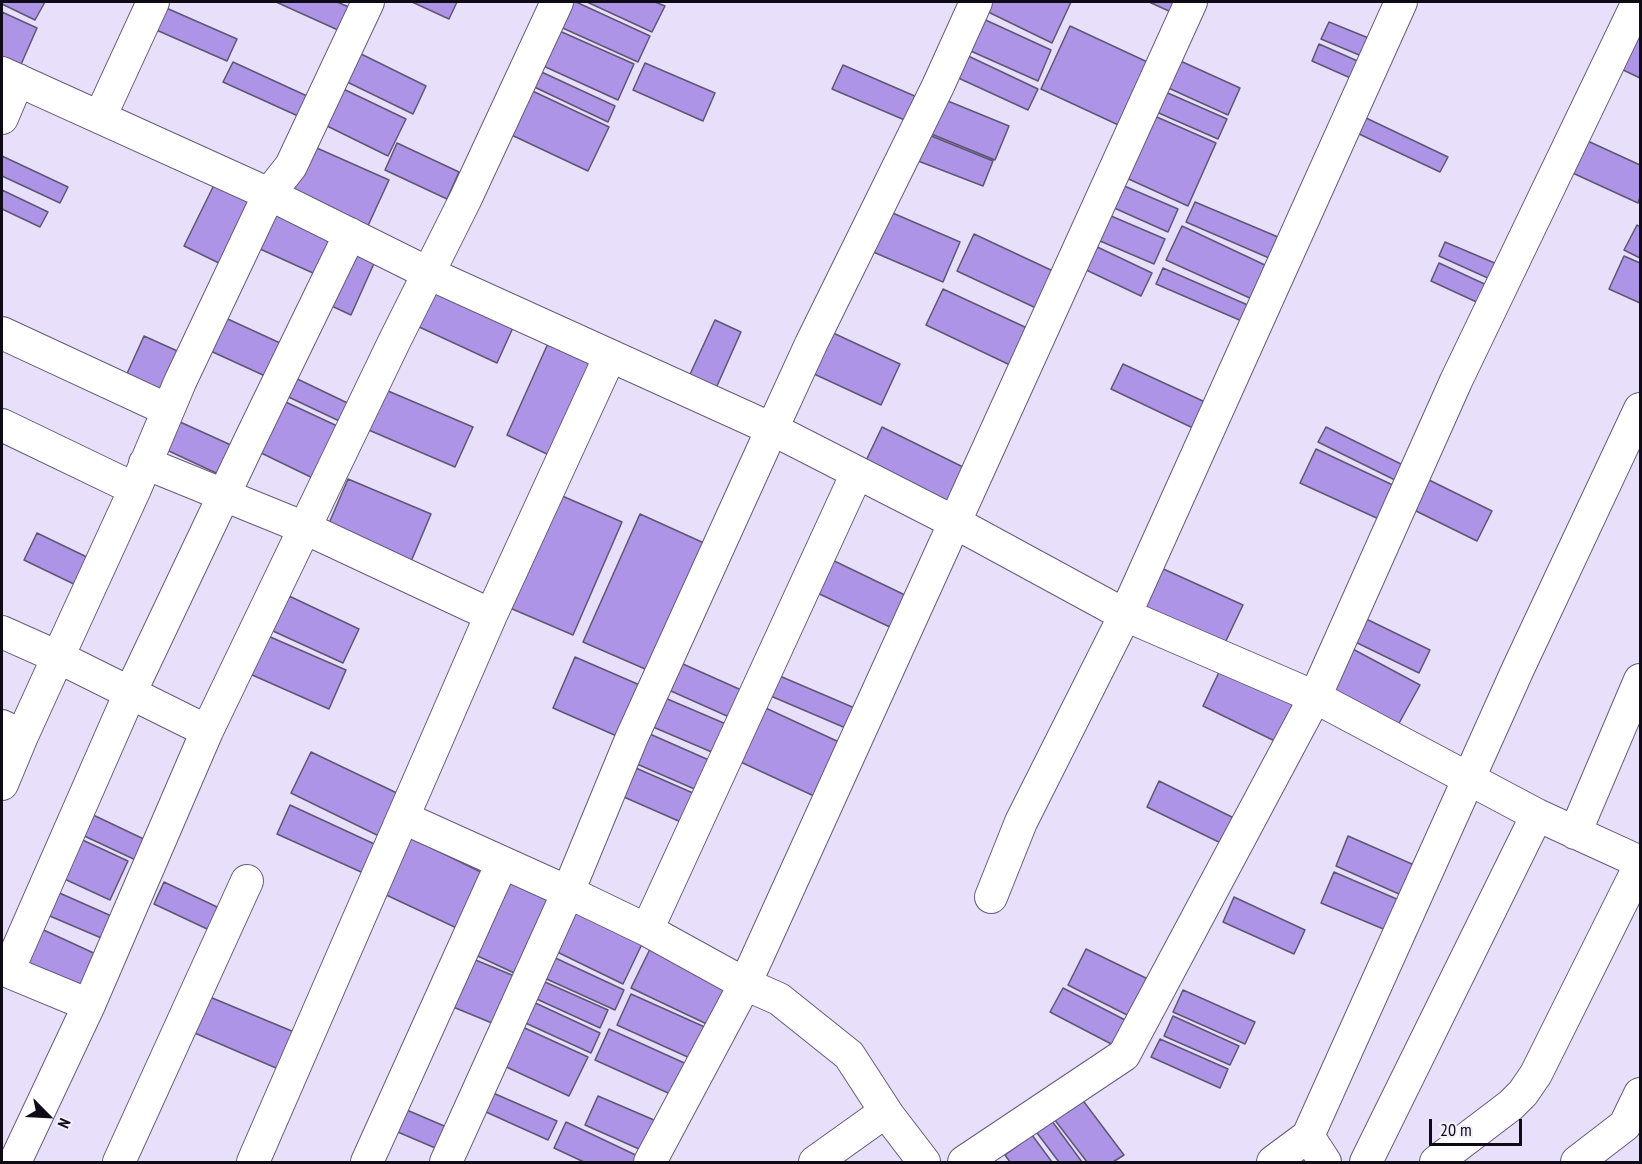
<!DOCTYPE html>
<style>
body{margin:0}
#map{position:relative;width:1642px;height:1164px;overflow:hidden;background:#e8dffb;font-family:"PT Sans Narrow",sans-serif}
canvas{display:block}
.frame{position:absolute;inset:0;border:3px solid #0f0b16;pointer-events:none}
.north{position:absolute;left:18px;top:1086px;width:60px;height:60px;-webkit-text-stroke:4px #f3effd;paint-order:stroke;rotate:114deg;font-size:16px;font-weight:700;line-height:24px;text-align:center;color:#0f0b16}
.north::after{content:'';display:block;margin:auto;width:21px;height:27px;background:#0f0b16;clip-path:polygon(50% 0,100% 100%,50% 72%,0 100%)}
.scale{position:absolute;left:1429px;top:1119px;width:93px;height:27px;box-sizing:border-box;border:3px solid #0f0b16;border-top:0;padding-left:8px;font-size:18px;line-height:21px;white-space:nowrap;color:#0f0b16;-webkit-text-stroke:4px #f3effd;paint-order:stroke}
</style>
<div id="map">
<canvas width="1642" height="1164"></canvas>
<div class="frame"></div>
<div class="north">N</div>
<div class="scale">20 m</div>
</div>
<script>
const ctx = document.querySelector('canvas').getContext('2d');
ctx.lineJoin = 'round';
function fill(path, color) { ctx.fillStyle = color; ctx.fill(path, 'evenodd'); }
function strokePath(path, color, width, dash) { ctx.strokeStyle = color; ctx.lineWidth = width; ctx.lineCap = dash ? 'butt' : 'round'; ctx.setLineDash(dash || []); ctx.stroke(path); }
const building = new Path2D(`
 M2,2H45L35,20L2,4Z
 M276,2H337L349,7L338,30Z
 M412,2H457L449,19Z
 M567,2H576L650,36L638,62L556,25Z
 M587,2H655L665,6L652,32Z
 M983,2H1071L1052,43L980,8Z
 M1149,2H1187L1180,16Z
 M164,7L237,39L227,61L154,29Z
 M2,12L37,28L19,69L2,62Z
 M979,17L1051,50L1038,81L964,48Z
 M1329,22L1371,39L1364,57L1321,39Z
 M1070,26L1156,66L1127,129L1041,89Z
 M555,29L634,64L618,100L539,64Z
 M1636,32L1640,34V78L1619,68Z
 M1319,44L1362,63L1355,80L1312,61Z
 M353,50L426,86L413,114L339,78Z
 M964,54L1038,89L1028,110L954,76Z
 M1176,59L1240,88L1228,115L1164,86Z
 M233,62L307,96L298,116L223,82Z
 M645,63L715,93L703,121L633,90Z
 M843,65L917,97L907,121L832,89Z
 M535,69L615,106L608,122L528,84Z
 M335,85L406,119L388,156L317,121Z
 M524,87L609,127L588,171L503,131Z
 M1161,90L1227,119L1218,139L1152,110Z
 M938,97L1009,126L995,160L924,131Z
 M1150,114L1216,143L1188,206L1122,176Z
 M1364,117L1448,157L1440,172L1357,133Z
 M924,133L993,161L983,186L913,159Z
 M1579,137L1640,165V197L1638,203L1564,169Z
 M397,143L459,172L447,199L385,170Z
 M310,145L389,180L366,230L288,195Z
 M2,156L68,187L60,203L2,176Z
 M214,185L255,205L225,266L184,246Z
 M1122,185L1178,209L1168,232L1112,207Z
 M2,190L48,212L40,227L2,209Z
 M1195,202L1278,237L1269,258L1186,222Z
 M265,208L340,242L324,278L249,244Z
 M888,211L960,242L943,282L871,251Z
 M1104,213L1165,239L1154,264L1093,238Z
 M1637,225L1640,227V258L1624,250Z
 M1182,226L1267,266L1252,299L1166,260Z
 M974,234L1053,271L1036,308L957,271Z
 M1445,242L1497,264L1490,279L1439,256Z
 M1091,244L1152,273L1141,296L1080,267Z
 M346,245L376,259L351,315L321,301Z
 M1624,256L1640,263V303L1609,289Z
 M1439,263L1491,287L1483,305L1431,281Z
 M1163,268L1250,306L1244,322L1156,284Z
 M435,284L516,321L497,363L415,325Z
 M943,289L1027,328L1010,365L926,325Z
 M219,315L291,348L276,381L204,348Z
 M715,320L741,332L713,395L686,383Z
 M831,332L900,364L881,405L812,373Z
 M144,336L184,354L164,396L125,378Z
 M550,339L593,359L549,455L507,435Z
 M1123,364L1205,402L1193,428L1111,389Z
 M287,374L360,409L352,427L278,392Z
 M381,388L473,427L455,467L364,428Z
 M277,398L348,431L323,483L253,449Z
 M169,417L242,450L229,479L156,445Z
 M882,427L965,468L946,508L863,467Z
 M1326,427L1407,467L1399,482L1318,442Z
 M1316,449L1397,487L1381,520L1300,483Z
 M348,479L431,514L410,564L327,528Z
 M1427,479L1492,511L1477,541L1412,509Z
 M560,495L622,522L573,635L510,608Z
 M640,514L715,548L659,675L583,642Z
 M37,533L93,560L80,587L24,560Z
 M826,557L907,596L892,628L811,590Z
 M1159,567L1243,605L1224,645L1141,607Z
 M289,596L359,629L343,663L273,631Z
 M1356,614L1430,650L1419,673L1345,637Z
 M268,636L346,670L329,709L250,674Z
 M1349,647L1420,685L1392,736L1321,698Z
 M575,657L642,686L619,737L553,708Z
 M674,660L748,693L736,720L662,687Z
 M1221,668L1302,707L1283,745L1203,706Z
 M775,674L857,709L848,729L766,694Z
 M658,695L733,727L721,756L646,724Z
 M757,704L839,742L814,796L732,758Z
 M643,731L718,764L706,794L630,761Z
 M311,752L401,795L381,837L291,793Z
 M629,765L702,797L690,826L617,794Z
 M1159,781L1244,823L1231,848L1147,807Z
 M290,805L383,848L370,876L277,834Z
 M89,813L150,842L140,862L80,834Z
 M1348,836L1421,868L1408,898L1336,866Z
 M76,837L128,861L110,900L58,876Z
 M409,837L487,875L461,930L382,893Z
 M1334,872L1406,903L1393,933L1321,903Z
 M500,878L560,906L525,978L467,951Z
 M164,882L232,914L222,936L154,904Z
 M55,891L116,918L106,940L45,914Z
 M1234,897L1305,930L1294,954L1223,922Z
 M569,906L643,942L623,984L549,948Z
 M35,926L98,955L78,997L16,968Z
 M650,949L732,987L713,1027L631,988Z
 M1086,949L1152,981L1133,1018L1068,985Z
 M461,954L524,980L504,1028L441,1002Z
 M549,955L624,990L615,1010L540,976Z
 M536,978L608,1010L600,1028L528,995Z
 M1063,988L1131,1023L1119,1048L1050,1012Z
 M1183,990L1255,1022L1245,1044L1173,1012Z
 M631,994L707,1028L692,1059L617,1025Z
 M205,995L299,1034L283,1071L190,1031Z
 M529,1000L600,1033L591,1053L519,1020Z
 M1173,1016L1239,1046L1230,1065L1164,1036Z
 M518,1025L588,1057L569,1096L502,1065Z
 M609,1029L691,1066L677,1097L595,1060Z
 M1160,1039L1228,1069L1220,1088L1151,1057Z
 M484,1089L557,1121L548,1140L475,1107Z
 M1078,1094L1124,1155L1113,1162H1087L1051,1115Z
 M598,1096L661,1123L648,1153L585,1125Z
 M395,1105L456,1131L447,1153L386,1127Z
 M1049,1117L1082,1162H1059L1034,1129Z
 M566,1122L642,1158L640,1162H584L554,1148Z
 M1032,1135L1052,1162H1010L1005,1155Z`);
fill(building, '#ad94e7');
strokePath(building, '#5e5674', 1.5);
const minor = new Path2D(`
 M368,2L291,166L269,194L428,273L772,429L954,522L1125,615L1315,697L1537,815L1640,862
 M2,73L269,194L180,382L135,489L58,657L2,632
 M100,117L153,2
 M2,118L18,80
 M2,333L168,410
 M2,425L135,489
 M145,463L305,528L491,615
 M2,726L22,736L2,784
 M22,736L58,657L207,731
 M404,818L568,892L647,930L745,984L779,999L849,1055L888,1115L924,1162
 M1575,833L1640,680
 M991,897L1021,822L1125,615L1401,2
 M647,930L857,473
 M2,969L89,1005
 M8,971L130,693L251,438L350,234
 M1308,1136L1325,1162
 M15,1162L89,1005L207,731L394,342L465,200L557,2
 M119,1162L247,881
 M253,1162L491,615L610,356
 M367,1162L502,863
 M446,1162L568,892L632,737L772,429L811,344L938,86L976,2
 M650,1162L745,984L1191,2
 M815,1162L885,1112
 M964,1162L1124,1055L1315,697L1456,381L1638,2
 M1273,1162L1308,1136L1518,669L1640,409
 M1366,1162L1537,815
 M1436,1162L1511,1105L1523,1093L1536,1074L1640,865
 M1577,1162L1625,1125L1640,1094`);
strokePath(minor, '#665c7a', 34);
strokePath(minor, '#fff', 32);
</script>
